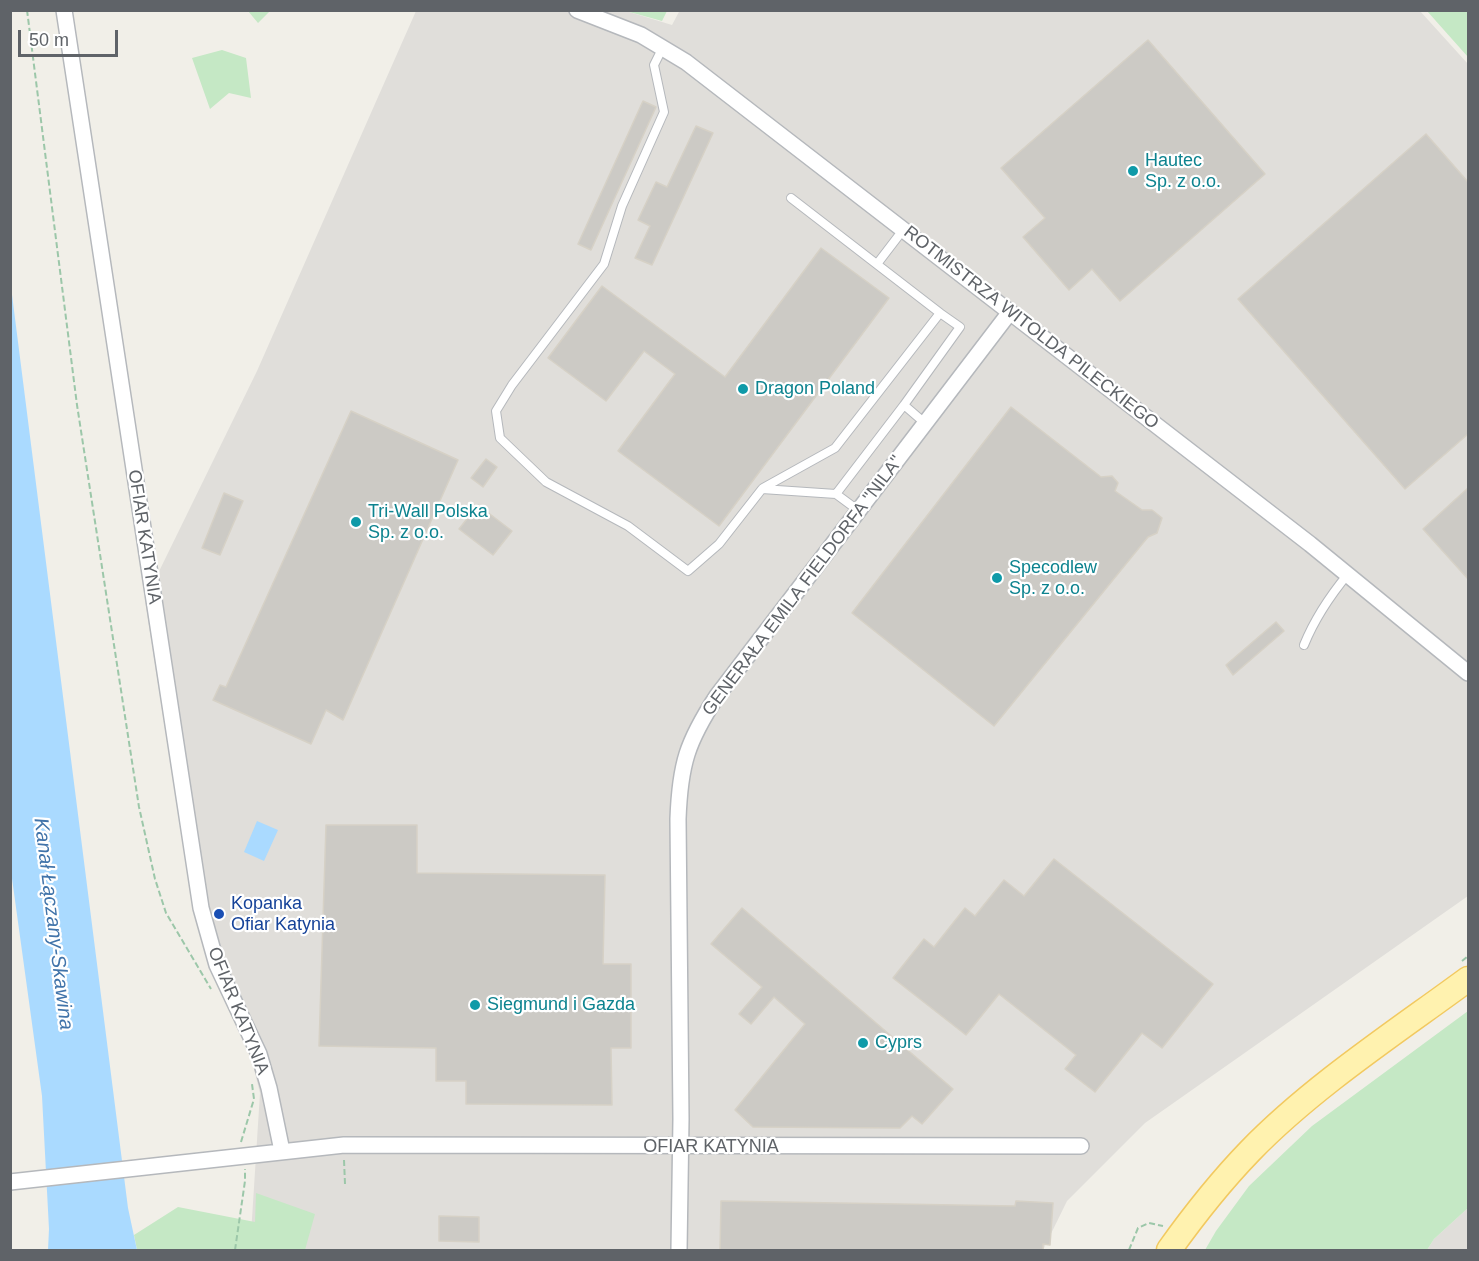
<!DOCTYPE html>
<meta charset="utf-8">
<style>
body{margin:0}
#map{position:relative;width:1479px;height:1261px;overflow:hidden;background:#f1efe8;font-family:Arial,sans-serif}
canvas{display:block}
.frame{position:absolute;inset:0;border:12px solid #5f6368;pointer-events:none}
.scale{position:absolute;left:18px;top:30px;width:100px;height:27px;box-sizing:border-box;border:3px solid #5f6368;border-top:0;padding-left:8px;font-size:18px;line-height:21px;white-space:nowrap;color:#5f6368;-webkit-text-stroke:4px #fff;paint-order:stroke}
</style>
<div id="map">
<canvas width="1479" height="1261"></canvas>
<div class="frame"></div>
<div class="scale">50 m</div>
</div>
<script>
const ctx = document.querySelector('canvas').getContext('2d');
ctx.lineJoin = 'round';
function fill(path, color) { ctx.fillStyle = color; ctx.fill(path, 'evenodd'); }
function strokePath(path, color, width, dash) { ctx.strokeStyle = color; ctx.lineWidth = width; ctx.lineCap = dash ? 'butt' : 'round'; ctx.setLineDash(dash || []); ctx.stroke(path); }
function write(font, color, halo, rows, align = 'center') {
  ctx.font = font + ' Arial,sans-serif'; ctx.lineWidth = 4.5; ctx.setLineDash([]); ctx.textBaseline = 'middle'; ctx.strokeStyle = halo; ctx.fillStyle = color; for (const [text, x, y, turn = 0] of rows) {
    ctx.save(); ctx.translate(x, y); ctx.rotate((+turn || 0) * Math.PI / 180); ctx.textAlign = isNaN(turn) ? turn : align; if (halo) ctx.strokeText(text, 0, 0); ctx.fillText(text, 0, 0); ctx.restore();
  }
}
fill(new Path2D(`
 M680,10L1420,11L1468,64V896L1145,1123L1067,1201L1043,1250H250L260,1093L252,1061L209,966L193,909L145,600L257,371L416,11H626L672,25Z
 M1468,1208V1250H1427L1434,1239Z`), '#e0deda');
fill(new Path2D(`
 M248,11H270L258,23Z
 M626,11H667L662,21Z
 M1427,11H1468V57Z
 M222,50L246,58L251,98L229,93L210,109L192,58Z
 M1468,1011V1208L1434,1239L1427,1250H1205L1216,1231L1249,1186L1312,1126Z
 M256,1193L315,1214L305,1250H137L134,1235L178,1207L255,1222Z`), '#c5e8c5');
fill(new Path2D(`
 M10,279L128,1208L137,1250H48L49,1229L42,1096L10,864Z
 M257,821L278,830L264,861L244,852Z`), '#aadaff');
const building = new Path2D(`
 M1148,40L1265,174L1120,301L1092,269L1069,290L1023,237L1045,218L1001,168Z
 M643,101L656,107L591,250L578,244Z
 M696,126L713,133L652,265L635,258L650,226L638,220L656,182L667,187Z
 M1426,134L1468,182V434L1405,489L1238,299Z
 M821,248L889,298L719,526L618,451L675,374L644,351L606,401L548,358L602,286L725,377Z
 M1011,407L1101,477L1112,476L1118,483L1115,491L1142,510H1152L1162,518L1157,533L1148,537L1143,543L994,726L852,613Z
 M351,411L458,460L343,720L326,710L311,744L213,700L220,685L226,687Z
 M486,459L497,467L483,487L471,478Z
 M1468,488V579L1423,529Z
 M224,493L243,501L220,555L202,548Z
 M478,505L512,531L493,555L459,529Z
 M1276,622L1284,631L1233,675L1226,665Z
 M326,825H417V873L605,875L603,964H631V1048H611L612,1105L466,1104V1081H436V1048L319,1046Z
 M1054,859L1213,984L1162,1048L1142,1033L1095,1092L1065,1069L1076,1055L999,994L966,1035L893,978L924,939L934,947L965,908L975,916L1004,880L1024,896Z
 M742,908L953,1089L922,1124L912,1116L900,1128L753,1127L735,1110L805,1024L774,997L751,1024L739,1014L762,987L711,944Z
 M721,1201L1015,1206L1016,1201L1053,1203L1050,1245L1043,1244V1251H720Z
 M439,1216L479,1217V1242L439,1241Z`);
fill(building, '#cccac5');
strokePath(building, '#d6d1c6', 1.5);
const lane = new Path2D(`
 M663,47L654,65L664,112L622,206L604,264L512,385L496,411L500,438L546,482L628,526L688,571L719,544L762,489L836,494L859,511
 M791,198L940,313
 M877,264L903,230
 M763,488L835,448L940,313L960,327L904,405
 M836,494L904,405L926,424
 M1304,645C1315,618 1329,597 1348,574`);
const street = new Path2D(`
 M64,10L201,908L217,965L259,1054L269,1088L282,1151
 M577,10L641,35L686,62L1310,544L1468,673
 M10,1182L344,1145L1081,1146
 M679,1250L681,1119L678,819C680,764 687,742 717,696L1010,312`);
const primary = new Path2D(`
 M1169,1250C1194,1215 1220,1182 1250,1151C1312,1087 1396,1032 1468,979`);
strokePath(lane, '#b5b8bc', 10);
strokePath(street, '#b5b8bc', 18);
strokePath(primary, '#f2c960', 27);
strokePath(new Path2D(`
 M27,10L77,405L139,807L155,879L166,913L211,989
 M1462,961L1468,956
 M241,1142L254,1099L252,1084
 M344,1160L345,1184
 M235,1250L245,1181V1169
 M1129,1250L1138,1228L1149,1223L1163,1226`), '#9cc7a9', 2, [6, 3]);
strokePath(lane, '#fff', 8);
strokePath(street, '#fff', 15);
strokePath(primary, '#fff2af', 24);
for (const [x, y, r, color] of [
 [1133,171,6,"#0f9aa8"],
 [743,389,6,"#0f9aa8"],
 [356,522,6,"#0f9aa8"],
 [997,578,6,"#0f9aa8"],
 [219,914,6,"#1a4fb4"],
 [475,1005,6,"#0f9aa8"],
 [863,1043,6,"#0f9aa8"]
]) { const dot = new Path2D(); dot.arc(x, y, r, 0, 2 * Math.PI); ctx.fillStyle = color; ctx.fill(dot); strokePath(dot, '#fff', 2); }
write('18px', '#0d838f', '#fff', [
 ["Hautec",1145,161],
 ["Sp. z o.o.",1145,182],
 ["Dragon Poland",755,389],
 ["Tri-Wall Polska",368,512],
 ["Sp. z o.o.",368,533],
 ["Specodlew",1009,568],
 ["Sp. z o.o.",1009,589],
 ["Siegmund i Gazda",487,1005],
 ["Cyprs",875,1043]
], 'left');
write('18px', '#5f6368', '#fff', [
 ["ROTMISTRZA WITOLDA PILECKIEGO",1031,328,38],
 ["OFIAR KATYNIA",144,537,81],
 ["GENERAŁA EMILA FIELDORFA \"NILA\"",803,586,-53],
 ["OFIAR KATYNIA",238,1011,68],
 ["OFIAR KATYNIA",711,1147]
]);
write('18px', '#164399', '#fff', [
 ["Kopanka",231,904],
 ["Ofiar Katynia",231,925]
], 'left');
write('italic 20px', '#4174aa', '#fff', [
 ["Kanał Łączany-Skawina",53,924,83]
]);
</script>
